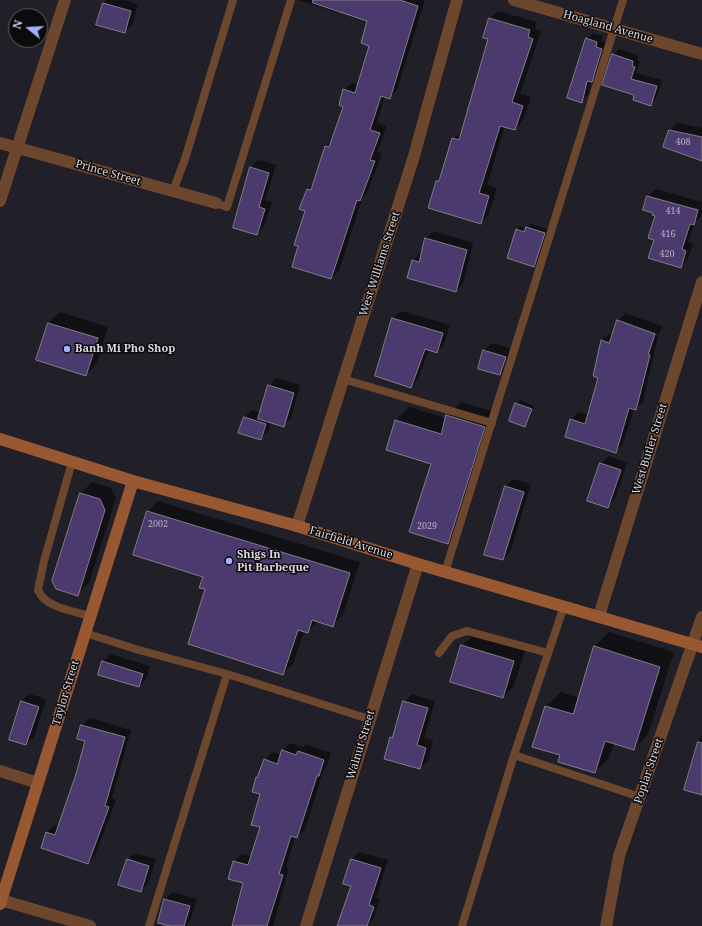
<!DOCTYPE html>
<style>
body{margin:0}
#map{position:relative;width:702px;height:926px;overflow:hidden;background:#211f27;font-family:"Noto Serif",serif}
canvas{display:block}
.north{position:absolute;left:8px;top:8px;width:40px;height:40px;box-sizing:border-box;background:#0b0a0d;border:1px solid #5e5d61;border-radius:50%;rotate:288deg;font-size:11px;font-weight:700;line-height:16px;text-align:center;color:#dbd9df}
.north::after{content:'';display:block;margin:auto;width:14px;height:18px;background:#a1b2fd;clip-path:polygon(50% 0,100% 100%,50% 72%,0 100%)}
</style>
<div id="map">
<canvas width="702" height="926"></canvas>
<div class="north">N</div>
</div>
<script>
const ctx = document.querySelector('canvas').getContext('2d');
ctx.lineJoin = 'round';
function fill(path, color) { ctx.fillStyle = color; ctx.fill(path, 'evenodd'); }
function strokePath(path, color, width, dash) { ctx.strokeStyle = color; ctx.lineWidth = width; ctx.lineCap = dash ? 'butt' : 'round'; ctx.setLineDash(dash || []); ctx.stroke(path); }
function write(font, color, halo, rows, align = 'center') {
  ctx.font = font + ' "Noto Serif",serif'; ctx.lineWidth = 3; ctx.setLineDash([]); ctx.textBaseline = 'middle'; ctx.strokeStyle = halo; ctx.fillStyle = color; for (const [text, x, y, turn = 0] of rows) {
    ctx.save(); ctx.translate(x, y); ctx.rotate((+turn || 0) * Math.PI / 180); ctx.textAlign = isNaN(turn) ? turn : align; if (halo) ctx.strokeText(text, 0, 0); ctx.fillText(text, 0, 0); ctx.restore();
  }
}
fill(new Path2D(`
 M107,0H124L138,4L132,25L124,32L103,4Z
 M298,0H425L397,90L390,97L385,96L377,122L387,126L377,152L382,153L367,193L362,199L339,271L331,278L299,245L306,210L308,190L314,183L326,146L333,139L345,106L344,90L352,83L358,85L370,45L369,21L340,11L338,13Z
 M498,11L537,22L535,29L541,31L520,94L531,97L523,121L515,129L505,126L487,185L497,188L489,214L481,222L437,181L441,177L453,139L463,131L489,38V19Z
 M593,33L603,36L601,41L607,43L597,75L591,81L588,95L582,101L587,39Z
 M619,49L638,55L637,60L640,61L636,73L662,80L656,99L650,105L635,95L613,55Z
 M677,123L702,128V159L665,147L670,130Z
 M258,160L276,165L265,200L272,202L264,226L257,234L234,227L251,167Z
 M656,189L702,202L701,216L695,222L688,242L693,244L688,259L681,267L655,239L657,216L654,212L645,209L648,196Z
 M530,224L548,229L537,262L534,266L516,230L520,226L526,229Z
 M434,231L473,243L463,284L456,291L413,261L420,253L422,254L426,238Z
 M401,311L450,325L444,345L437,352L429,350L418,379L411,387L376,375L393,318Z
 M60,312L108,327L97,363L86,375L48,323Z
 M625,313L662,326L659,334L620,320V322L658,336L643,402L634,409L623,444L616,451L571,420L578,412L588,415L600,377L601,341L609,334L613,335L618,321Z
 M492,343L513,349L508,367L500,374L484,350Z
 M276,378L300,385L291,418L283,426L271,422L268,432L261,439L240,433L244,417L252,410L261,413L269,386Z
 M520,400L534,406L528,423L525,426L516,404Z
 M461,402L497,413L461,529L448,543L432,463L396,420L409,407L446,418Z
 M609,456L627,463L615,499L607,507L589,500L601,463Z
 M513,479L531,484L510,552L503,559L506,486Z
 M92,482L111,488L116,498L89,583L77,594L81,493Z
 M158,501L360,562L343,615L332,626L319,621L308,632L304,631L293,664L282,674L206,589L204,576L148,512Z
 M609,632L674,652L648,734L634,749L614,743L609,758L595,772L561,754L546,706L561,692L579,698L595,646Z
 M473,635L525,650L514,686L503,697L462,646Z
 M110,654L150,666L146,679L139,686L103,662Z
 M30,694L46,699L34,737L26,744L22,701Z
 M412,694L435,701L424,738L433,740L428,761L420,768L391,738L395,734L404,702Z
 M90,718L131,730L112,798L116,800L95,856L88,863L42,848L47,832L55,825L59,826L86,740L78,738L82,725Z
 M702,734V794L685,789Z
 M290,743L303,747L306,744L331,753L326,768L323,771L305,830L297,837H295L286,867L289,868L273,926H230L234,921L245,882L234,862L242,854L252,857L261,826L262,793L256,778L259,775L265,760L272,752L281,755L283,751Z
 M359,852L388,860L376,898L380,899L374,917L368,926H335L341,917L352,886L344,883L352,859Z
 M135,853L156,859L148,884L140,891L127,860Z
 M173,892L197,899L190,921L186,926H173L159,922L165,899Z`), '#0007');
const building = new Path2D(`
 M313,0H400L418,6L390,99L381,96L370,130L380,133L370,160L375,161L360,201L357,200L331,279L292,267L298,246L294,245L305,211L299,209L307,189L311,190L325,146L329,147L343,107L339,105L343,89L355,93L369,46L361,43L367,21L313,3Z
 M103,3L131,11L125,33L96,25Z
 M489,18L530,30L528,37L533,39L512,102L523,106L515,130L500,126L479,193L489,196L481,224L428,208L436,181H439L452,138L459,140L488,39L483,38Z
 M586,38L597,42L596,47L602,49L592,82L587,81L582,103L567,98Z
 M612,54L633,61L632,66L635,67L631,79L657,86L651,106L633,100L634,95L602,85Z
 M669,130L702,137V161L663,147Z
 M250,167L269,173L259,207L265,209L257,235L233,228Z
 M647,196L698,210L694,225L690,224L682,249L686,251L681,268L648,258L654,240L648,238L655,216L652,215L653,213L643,210Z
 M526,227L545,233L534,267L507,258L516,229L524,232Z
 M425,238L467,250L456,292L407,278L412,260L419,262Z
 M392,318L443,333L437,353L425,349L411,388L375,376Z
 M617,320L655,334L648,355H650L636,410L629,408L616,453L565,437L570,419L585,424L598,378L593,376L601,340L609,343Z
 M48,323L98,338L86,376L36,360Z
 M483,350L506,357L500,375L478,369Z
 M268,385L294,393L284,427L258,419Z
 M515,403L532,409L525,427L509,421Z
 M446,415L485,427L448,544L409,532L431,464L386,450L395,420L441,434Z
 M244,417L266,424L261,440L238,433Z
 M600,463L621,470L608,508L587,501Z
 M505,486L524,492L503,560L484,555Z
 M80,493L100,499L105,510L78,596L56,589L52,581Z
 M147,511L350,573L333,627L312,620L308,633L298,630L283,675L188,644L205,589L199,588L203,577L133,555Z
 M461,645L514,661L503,698L450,682Z
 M594,646L660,667L634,750L605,741L595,773L558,762L560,755L532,747L545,706L573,714Z
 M102,661L143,674L139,687L98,675Z
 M21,701L39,707L26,745L9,740Z
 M403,701L428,708L417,745L426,748L420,769L384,759L390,737L392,738Z
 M81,725L125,737L105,806L109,807L88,864L41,848L46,832L55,835L76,774L85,741L77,739Z
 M698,742L702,743V795L684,790Z
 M282,750L296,755L298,751L324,760L319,776H317L297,838L291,836L279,874L283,875L267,926H232L243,883L228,879L233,861L248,865L260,827L251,825L260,794L252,792L256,777L257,778L264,759L277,764Z
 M127,859L149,866L141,892L118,885Z
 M351,859L381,868L369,905L374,907L367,926H337L351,886L343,884Z
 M164,899L190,906L184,926H170L158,923Z`);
fill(building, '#4b3a6d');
strokePath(building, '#807e87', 1);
strokePath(new Path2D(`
 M173,191L185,159L233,0
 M216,203L227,207L291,0
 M343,379L492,423
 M72,462L44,561L38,590C45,608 74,611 90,616
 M445,572L623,0
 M564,606L514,755L640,797
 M85,633L139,650L227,674
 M439,653L452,636L467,631L548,653
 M149,926L227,674L369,719
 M462,926L514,755`), '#6d462e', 8);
strokePath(new Path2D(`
 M514,0L702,54
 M0,143L216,203
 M0,201L65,0
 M297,526L414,156L457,0
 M599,616L702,282
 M0,771L38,783
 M1,900L90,926
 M306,926L418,564
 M606,926L619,856L702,617`), '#6d462e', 12);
strokePath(new Path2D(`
 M0,439L133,481L297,526L418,564L702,647
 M0,904L133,481`), '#985932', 12);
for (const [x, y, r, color] of [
 [67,349,4,"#a1b2fd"],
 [229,561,4,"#a1b2fd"]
]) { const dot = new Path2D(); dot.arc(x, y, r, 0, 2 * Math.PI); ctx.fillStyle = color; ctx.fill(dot); strokePath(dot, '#0b0a0d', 1.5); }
write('9px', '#b7b1c2', null, [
 ["408",683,142],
 ["414",673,211],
 ["416",668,234],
 ["420",667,254],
 ["2002",158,524],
 ["2029",427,526]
]);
write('11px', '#dbd9df', '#0b0a0d', [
 ["Hoagland Avenue",608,27,16],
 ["Prince Street",108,173,16],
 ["West Williams Street",380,264,-72],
 ["West Butler Street",650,449,-73],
 ["Fairfield Avenue",351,543,17],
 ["Taylor Street",66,693,-73],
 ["Walnut Street",361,745,-73],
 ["Poplar Street",649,771,-71]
]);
write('bold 11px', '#dbd9df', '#0b0a0d', [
 ["Banh Mi Pho Shop",75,349],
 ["Shigs In",237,555],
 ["Pit Barbeque",237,568]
], 'left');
</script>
